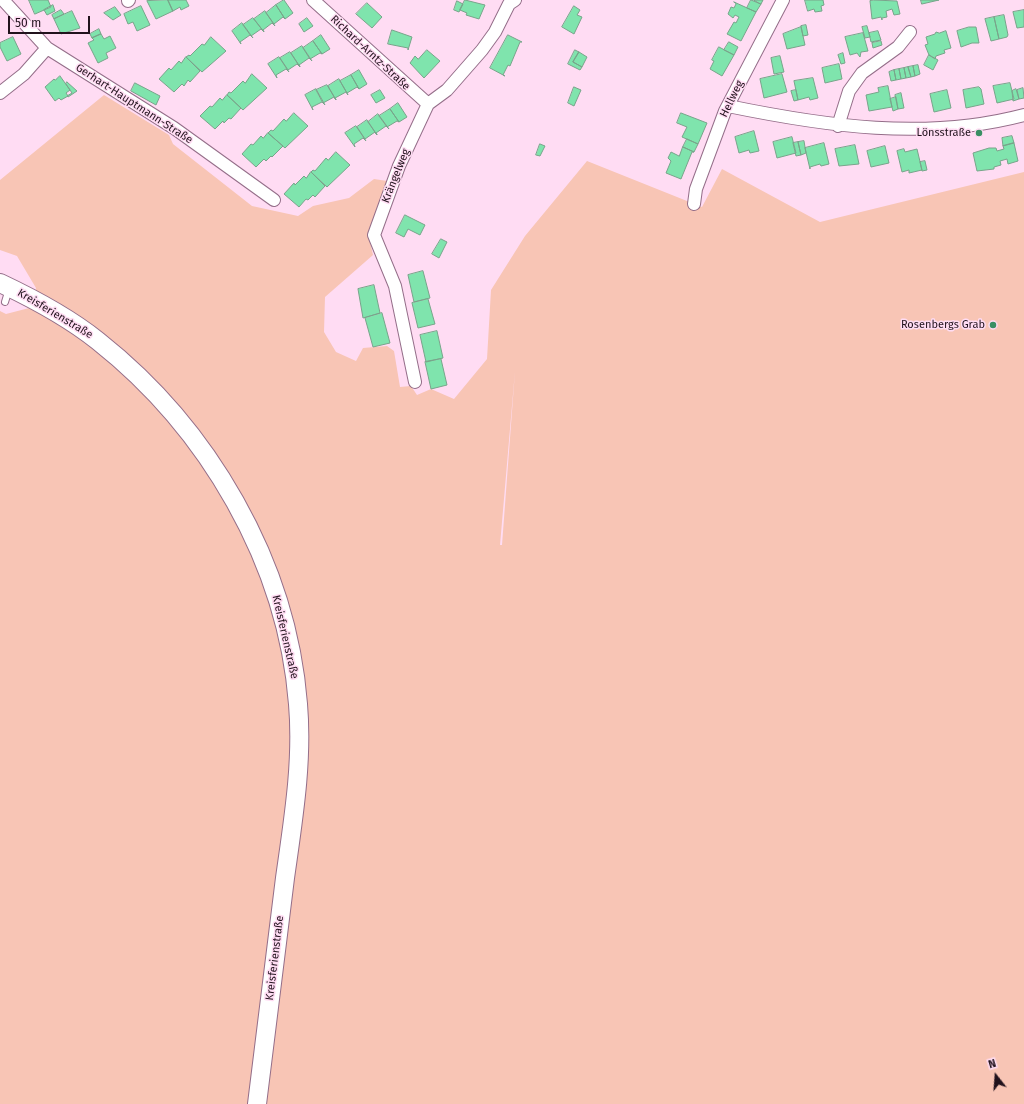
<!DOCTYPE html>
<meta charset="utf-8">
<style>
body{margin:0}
#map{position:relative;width:1024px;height:1104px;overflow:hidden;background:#ffdcf3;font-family:"Fira Sans",sans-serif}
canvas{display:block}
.north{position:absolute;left:976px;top:1056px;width:40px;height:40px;-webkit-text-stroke:3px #ffdcf3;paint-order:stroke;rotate:343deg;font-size:11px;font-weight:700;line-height:16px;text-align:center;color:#21121c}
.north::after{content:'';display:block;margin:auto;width:14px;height:18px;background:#21121c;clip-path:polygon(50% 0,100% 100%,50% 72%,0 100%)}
.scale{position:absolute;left:8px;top:16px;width:82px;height:18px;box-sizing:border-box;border:2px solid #21121c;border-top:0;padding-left:5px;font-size:12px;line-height:14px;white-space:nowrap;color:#21121c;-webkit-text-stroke:3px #ffdcf3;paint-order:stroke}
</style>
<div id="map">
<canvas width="1024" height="1104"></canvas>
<div class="north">N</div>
<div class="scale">50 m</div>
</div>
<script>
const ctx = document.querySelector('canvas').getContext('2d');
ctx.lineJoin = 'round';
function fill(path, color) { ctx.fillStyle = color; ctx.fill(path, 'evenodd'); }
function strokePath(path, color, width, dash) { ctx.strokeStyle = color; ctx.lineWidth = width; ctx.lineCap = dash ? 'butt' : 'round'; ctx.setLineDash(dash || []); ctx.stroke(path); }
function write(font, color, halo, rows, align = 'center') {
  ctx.font = font + ' "Fira Sans",sans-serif'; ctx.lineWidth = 3; ctx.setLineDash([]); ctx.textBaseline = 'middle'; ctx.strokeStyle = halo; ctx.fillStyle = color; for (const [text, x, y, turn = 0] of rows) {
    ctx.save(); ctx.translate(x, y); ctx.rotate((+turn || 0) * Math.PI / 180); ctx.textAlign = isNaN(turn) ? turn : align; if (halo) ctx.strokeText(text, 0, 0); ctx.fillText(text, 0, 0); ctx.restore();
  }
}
fill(new Path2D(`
 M104,95L169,135L173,144L252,206L298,216L313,206L349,198L374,179L387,181L368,233L373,255L325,297L324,332L336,352L356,361L363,348L387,346L394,351L400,387L411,386L417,395L431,389L454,399L487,359L491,290L525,236L587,161L702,207L722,169L820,222L1024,172V1104H0V311L6,314L33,307L36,288L17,256L0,250V180ZM515,371L502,545H500Z`), '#f8c5b5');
const building = new Path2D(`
 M29,0H48L51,7L35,14Z
 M168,0H186L189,6L181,10L180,7L173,11Z
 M168,0L173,11L156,19L147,1Z
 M284,0L293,13L285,19L276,5Z
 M465,0L485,5L479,19L466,15L467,13L460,10Z
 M751,0L761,4L756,12L747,8Z
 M754,0H763L761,4Z
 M805,0H823L824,5L821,6L822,11L815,12L814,9L808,11Z
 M874,0L897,1L900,14L894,15L892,9L886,11L887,17L882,18V20L881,17L872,19L870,1Z
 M921,0H939L922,4Z
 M457,1L463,4L459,12L454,10Z
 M734,2L756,12L741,41L727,34L734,22L736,23L739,17L735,15L733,18L728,14L731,7L734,8L736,4Z
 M367,3L382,17L372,28L356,14Z
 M53,5L55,11L47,15L44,10Z
 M276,5L285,19L283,17L274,24L266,13Z
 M141,6L150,25L137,31L133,22L128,24L124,14Z
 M574,6L580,10L577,15L582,17L574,34L562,27Z
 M115,7L121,15L113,20L104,13Z
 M61,10L64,14L54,19L52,15Z
 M1024,10V27L1017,28L1013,12Z
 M72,11L80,28L61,34L54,19Z
 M265,11L275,26L272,23L263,30L264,32L254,19Z
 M1004,15L1008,35L1007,37L999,39L994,17Z
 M994,17L999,39L991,41L985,19Z
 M253,18L264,32L261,29L251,36L243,25Z
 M307,18L313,26L304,32L299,24Z
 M242,23L253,38L250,35L240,42L241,44L232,31Z
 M806,25L808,35L803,36L801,26Z
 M867,26L870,37L865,38L862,27Z
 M801,27L805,45L787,49L783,34Z
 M969,27H976L979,43H972L961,47L957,31Z
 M99,29L101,34L92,38L90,34Z
 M392,30L412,37L408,50V48L388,44Z
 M878,31L881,40L871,42L869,33Z
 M946,31L951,48L944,50L945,53L936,56L935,59L929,55L925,45L928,44L926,37L935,34L936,32L939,33Z
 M863,33L868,51L861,52L860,57L857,53L850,55L845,37Z
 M101,34L104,39L110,36L116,48L106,53L108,58L98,63L88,43L94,40L92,38Z
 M321,35L330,49L322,54L313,41Z
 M508,35L522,42H520L510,66L508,65L503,75L505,76L490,68Z
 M13,37L21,54L7,61L0,47V43Z
 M211,37L226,51L202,72L186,57L189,55L190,56L202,44L204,45Z
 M313,41L322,54L320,53L310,59L303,48Z
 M881,41L882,45L873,48L872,43Z
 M729,42L738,47L734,55L724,50Z
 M302,46L312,61L309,58L299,65L300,67L291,53Z
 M719,47L734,55L722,76L710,69L714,61L712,60Z
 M427,50L440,61L424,78L410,63L415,56L418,59Z
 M575,50L579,52L573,62L582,67L580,70L568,64Z
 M290,52L300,67L297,64L288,70L280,58Z
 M579,52L587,57L582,67L573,62Z
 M843,53L845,63L841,64L838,55Z
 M929,55L938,60L933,70L924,65Z
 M780,56L784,72L774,74L771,58Z
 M186,57L200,71L190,82L188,80L184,86L182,84L174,92L159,79L169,68L171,70L179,61L181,63Z
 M279,57L289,72L286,69L276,75L277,78L268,64Z
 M839,64L842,79L825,83L822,68Z
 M918,65L920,74L915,76L913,66Z
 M913,66L915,76L911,77L908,67Z
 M908,67L911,77L906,78L904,68Z
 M904,68L906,78L901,79L899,69Z
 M899,69L901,79L896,80L894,70Z
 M359,70L367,84L359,89L351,75Z
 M894,70L896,80L891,81L889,72Z
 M252,74L267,88L243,110L227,95L229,92L231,93L243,81L245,83Z
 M782,74L787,92L764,98L760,79Z
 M351,75L359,89L357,87L347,93L340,81Z
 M60,76L70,90L66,93L68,96L61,100L59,98L55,101L45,87L54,79L55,80Z
 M813,78L818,98L810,100L809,97L798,100L794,81Z
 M339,79L348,95L346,92L335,98L336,100L328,86Z
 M67,82L77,91L68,97L67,96L72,93L66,84Z
 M135,83L160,96L156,105L131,91Z
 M1010,83L1014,99L997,103L993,86Z
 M327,85L336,100L334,97L323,103L316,90Z
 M888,86L892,107L869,111L866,95L879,92L878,88Z
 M574,87L581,90L574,106L568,103Z
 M979,87L981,89L984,104L966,108L963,90Z
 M1023,88L1024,98L1019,99L1017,90Z
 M316,89L325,105L322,102L312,107L313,110L305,95Z
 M1016,89L1019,99L1013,101L1012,91Z
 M380,90L385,98L376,103L371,95Z
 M796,90L798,100L794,101L791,91Z
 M947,90L951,108L934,112L930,94Z
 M901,93L904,108L898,109L895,95Z
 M227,95L241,108L231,119L229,118L224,123L223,121L215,129L200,116L210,106L212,107L220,98L222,100Z
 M896,97L898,109L893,111L890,99Z
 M398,103L407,117L399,122L390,109Z
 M390,109L399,122L397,121L387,127L379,116Z
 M294,113L308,126L285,148L268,133L271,130L273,131L284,119L286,121Z
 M681,113L707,123L698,144L682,137L687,127L677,123Z
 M378,114L389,129L386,126L376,133L377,135L368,122Z
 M367,120L377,135L375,132L365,139L357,127Z
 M356,126L366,141L363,138L354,144L355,147L345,133Z
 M754,131L759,151L750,153L749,150L739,153L735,137Z
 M268,133L283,146L272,157L271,156L266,161L264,159L256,167L242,154L251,144L253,145L261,136L263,138Z
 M1012,136L1014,143L1003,146L1002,138Z
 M792,137L796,153L777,158L773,142Z
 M687,139L698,144L694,152L683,147Z
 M804,141L806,153L801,155L798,142Z
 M798,142L801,155L796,156L793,143Z
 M824,143L829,164L821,166L820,164L810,167V169L805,148Z
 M1014,143L1018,161L1008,164L1007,159L1000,161L1001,165L994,167V169L977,171L973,153L989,148H996L997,151L1004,149L1003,146Z
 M540,144L545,146L540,156L536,155Z
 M855,145L859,164L839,166L835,149Z
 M885,146L889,163L871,167L867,151Z
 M683,147L694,152H692L681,179L666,173L671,161L668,158L671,152L679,156Z
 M904,149L905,152L917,149L922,170L909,173V170L902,172L897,151Z
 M336,152L350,165L327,187L311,172L313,170L315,171L326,158L328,160Z
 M925,161L927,170L922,171L920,162Z
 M311,172L325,186L315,197L313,195L308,200L306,199L299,207L284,194L294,183L295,185L304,176L306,178Z
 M405,215L425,225L420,235L408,229L404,237L396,233Z
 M441,239L447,242L439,258L432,254Z
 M423,271L430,298L414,302L408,275Z
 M374,285L380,313L363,318L358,289Z
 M428,299L435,324L418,328L412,303Z
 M382,313L390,343L373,347L365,318Z
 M437,331L443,358L426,362L420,335Z
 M441,359L447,385L431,389L425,362Z`);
fill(building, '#7fe4ad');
strokePath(building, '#78a48a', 1);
const lane = new Path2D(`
 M5,302L9,289`);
const street = new Path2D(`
 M3,0L47,48L174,128L274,200
 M313,0L428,104
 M128,1L129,0
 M0,93L24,74L47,48
 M728,106C825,126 926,141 1024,115
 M838,126L849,91L862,73L898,47L910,32
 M694,204L696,189L725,111L783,0
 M415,382L395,286L374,235L399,166L428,104L447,90L482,50L495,32L509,4L515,0`);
const secondary = new Path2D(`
 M0,283C34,299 68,317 98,341C208,428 287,562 298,704C303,762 293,821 285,878C276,954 266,1029 257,1104`);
strokePath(lane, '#946e89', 8);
strokePath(street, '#946e89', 14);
strokePath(secondary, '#946e89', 20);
strokePath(lane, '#fff', 6);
strokePath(street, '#fff', 12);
strokePath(secondary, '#fff', 18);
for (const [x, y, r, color] of [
 [979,133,4,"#398f63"],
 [993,325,4,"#398f63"]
]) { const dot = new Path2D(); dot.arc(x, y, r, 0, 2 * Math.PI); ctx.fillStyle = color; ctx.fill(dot); strokePath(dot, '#ffdcf3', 1.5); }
write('11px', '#21121c', '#ffdcf3', [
 ["Richard-Arntz-Straße",370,53,43],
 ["Hellweg",732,99,-64],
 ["Gerhart-Hauptmann-Straße",134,104,33],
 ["Krängelweg",396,176,-68],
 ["Kreisferienstraße",55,314,31],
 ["Kreisferienstraße",285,637,77],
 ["Kreisferienstraße",275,958,-83]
]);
write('11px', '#21121c', '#ffdcf3', [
 ["Lönsstraße",971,133],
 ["Rosenbergs Grab",985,325]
], 'right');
</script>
